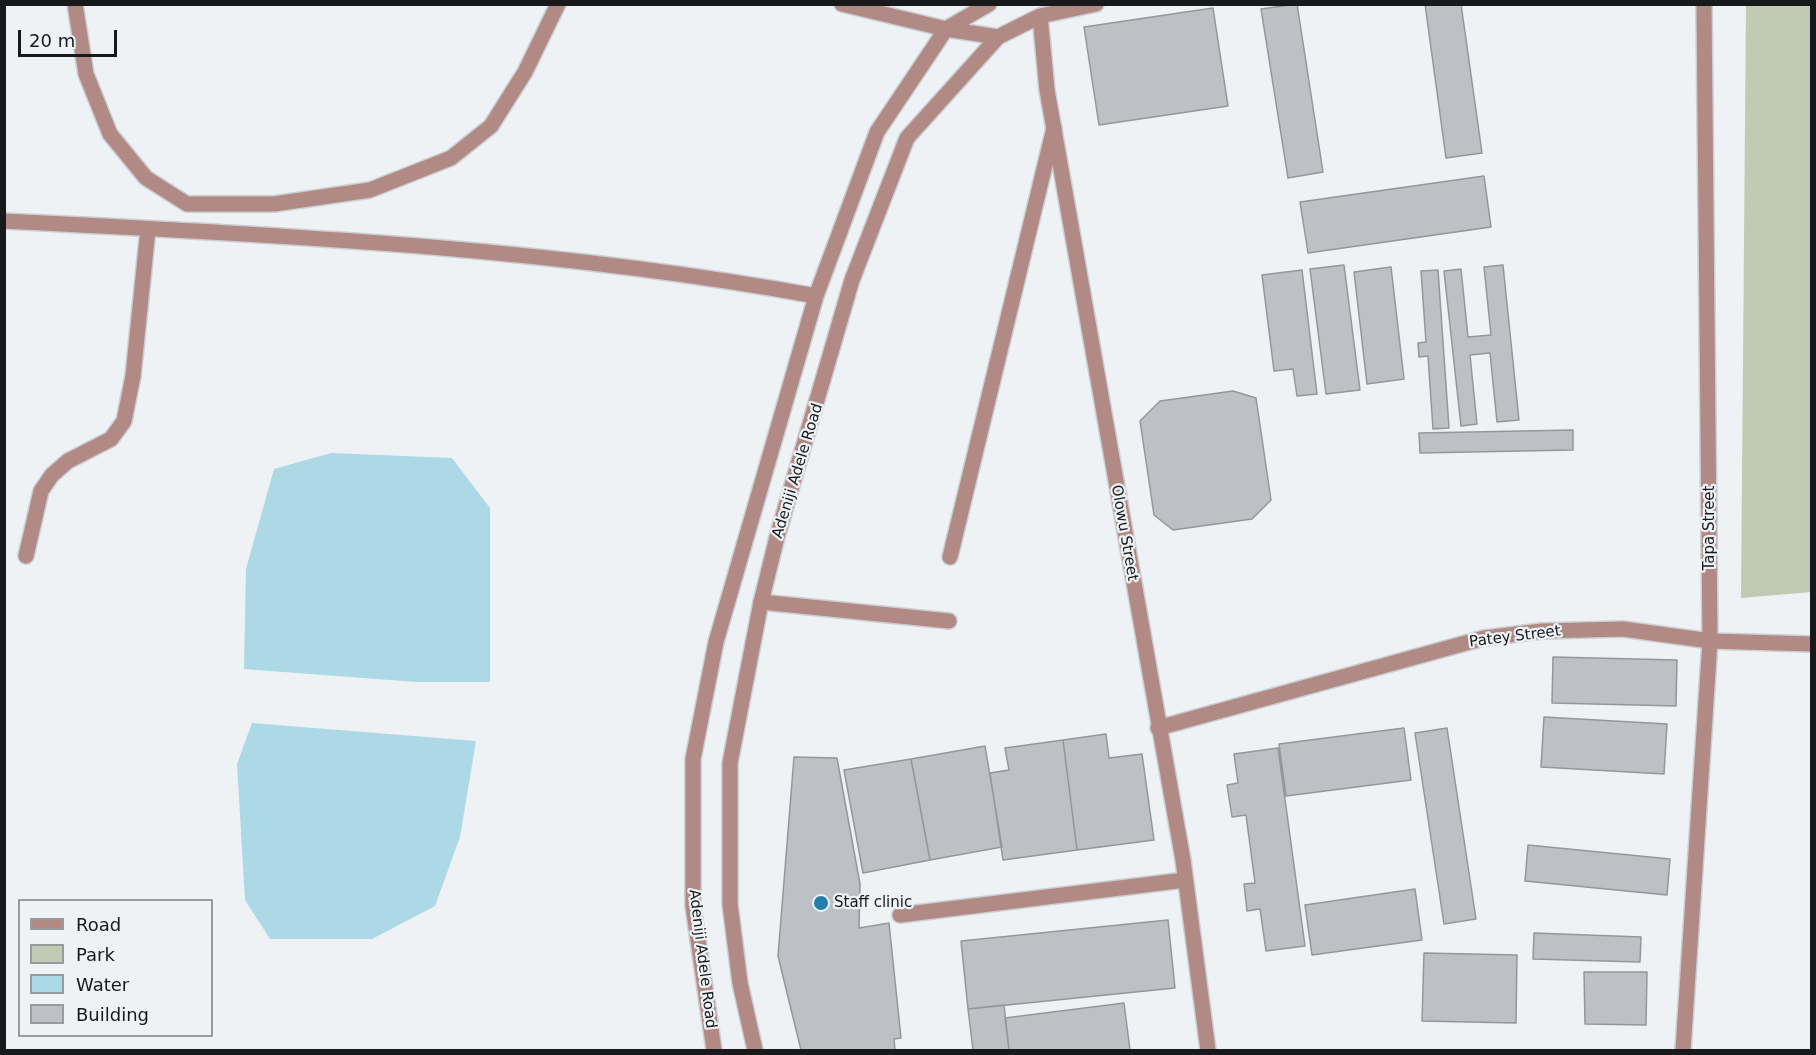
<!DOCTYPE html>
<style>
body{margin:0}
#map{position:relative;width:1816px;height:1055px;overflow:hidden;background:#eef2f5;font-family:"DejaVu Sans",sans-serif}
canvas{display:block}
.frame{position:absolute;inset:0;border:6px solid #17191a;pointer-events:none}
.legend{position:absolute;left:18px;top:899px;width:195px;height:138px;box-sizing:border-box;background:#eef2f5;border:2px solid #989b9d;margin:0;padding:8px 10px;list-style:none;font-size:18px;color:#17191a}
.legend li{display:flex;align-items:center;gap:12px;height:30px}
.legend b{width:30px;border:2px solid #989b9d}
.scale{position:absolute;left:18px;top:30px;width:99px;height:27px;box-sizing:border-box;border:3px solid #17191a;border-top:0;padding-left:8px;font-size:18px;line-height:21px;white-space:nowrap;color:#17191a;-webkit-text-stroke:4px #eef2f5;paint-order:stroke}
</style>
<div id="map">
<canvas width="1816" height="1055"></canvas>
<div class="frame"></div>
<ul class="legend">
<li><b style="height:8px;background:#b28a85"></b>Road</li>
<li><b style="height:16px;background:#c1cab2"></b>Park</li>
<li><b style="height:16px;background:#acd9e5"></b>Water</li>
<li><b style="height:16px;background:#bdc0c4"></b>Building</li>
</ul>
<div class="scale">20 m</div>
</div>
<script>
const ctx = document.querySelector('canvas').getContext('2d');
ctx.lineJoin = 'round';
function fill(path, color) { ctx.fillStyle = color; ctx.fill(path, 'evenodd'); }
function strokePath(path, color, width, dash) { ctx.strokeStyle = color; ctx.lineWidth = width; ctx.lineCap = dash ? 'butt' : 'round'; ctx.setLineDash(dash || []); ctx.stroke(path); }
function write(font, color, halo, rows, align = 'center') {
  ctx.font = font + ' "DejaVu Sans",sans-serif'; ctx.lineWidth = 4.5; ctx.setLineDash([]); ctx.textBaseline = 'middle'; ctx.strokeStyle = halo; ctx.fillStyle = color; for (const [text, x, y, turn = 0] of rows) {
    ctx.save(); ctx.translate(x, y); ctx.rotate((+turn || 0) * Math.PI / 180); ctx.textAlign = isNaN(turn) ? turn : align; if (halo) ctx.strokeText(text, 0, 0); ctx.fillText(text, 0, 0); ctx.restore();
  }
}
fill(new Path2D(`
 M1746,5H1811L1812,592L1741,598Z`), '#c1cab2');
fill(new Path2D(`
 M331,453L452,458L490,508V682H416L244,669L246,569L274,469Z
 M252,723L476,741L460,837L435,906L372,939H270L245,900L237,764Z`), '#acd9e5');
const building = new Path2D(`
 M1297,4L1323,172L1288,178L1261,9Z
 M1425,4H1461L1482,153L1446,158Z
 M1213,8L1228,106L1099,125L1084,27Z
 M1484,176L1491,227L1308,253L1300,202Z
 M1344,265L1360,390L1326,394L1310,269Z
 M1503,265L1519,420L1497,422L1490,353L1470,355L1477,424L1461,426L1444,271L1461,269L1468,337L1491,335L1484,267Z
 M1391,267L1404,379L1367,384L1354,272Z
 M1302,270L1317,394L1297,396L1293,369L1274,371L1262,275Z
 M1438,270L1449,428L1433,429L1428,356L1419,357L1418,343L1426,342L1421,271Z
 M1233,391L1256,398L1271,500L1252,519L1173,530L1154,515L1140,421L1160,401Z
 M1573,430V450L1420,453L1419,433Z
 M1553,657L1677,660L1676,706L1552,703Z
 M1544,717L1667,724L1664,774L1541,767Z
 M1404,728L1411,780L1286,796L1279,744Z
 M1447,728L1476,919L1444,924L1415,733Z
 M1106,734L1109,758L1142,754L1154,840L1077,850L1063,740Z
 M1063,740L1077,850L1003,860L990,773L1009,770L1005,748Z
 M985,746L1002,847L930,860L911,759Z
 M1278,748L1305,946L1266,951L1260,909L1247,911L1244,884L1255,883L1246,815L1232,817L1227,785L1238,783L1234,754Z
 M794,757L837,758L860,884L859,928L889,923L901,1038L894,1039L895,1050H801L778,956Z
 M911,759L930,860L863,873L844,770Z
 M1528,845L1670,859L1667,895L1525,881Z
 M1415,889L1422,940L1312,955L1305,905Z
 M1168,920L1175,988L968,1009L961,941Z
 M1534,933L1641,937L1640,962L1533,959Z
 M1424,953L1517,955L1516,1023L1422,1021Z
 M1584,972H1647L1646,1025L1585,1024Z
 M1124,1003L1130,1050H1009L1005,1018Z
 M1004,1005L1009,1050H973L968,1009Z`);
fill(building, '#bdc0c4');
strokePath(building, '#93979a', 1.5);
const service = new Path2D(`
 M75,4L86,74L110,134L146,178L187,204H274L370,190L451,158L491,126L525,72L558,4
 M26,556L41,491L52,475L68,461L111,439L124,421L133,376L148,229
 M950,557L1054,128
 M761,602L949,621
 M900,915L1185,880`);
const minor = new Path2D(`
 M842,4L946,29L998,37
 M1040,16L1047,90L1183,860L1208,1050
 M4,221C275,235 549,247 816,296
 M1158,728L1484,638L1542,631L1623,629L1710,641L1812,644
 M714,1050L693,906V759L716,642L816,296L877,132L946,29L989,4
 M755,1050L740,983L730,904V763L761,602L777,537L852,280L907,138L998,37L1040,16L1096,4
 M1683,1050L1710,641L1704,4`);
strokePath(service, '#cccfd2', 18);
strokePath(minor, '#cccfd2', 18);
strokePath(service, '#b28a85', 15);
strokePath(minor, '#b28a85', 15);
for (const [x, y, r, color] of [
 [821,903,8,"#237eac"]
]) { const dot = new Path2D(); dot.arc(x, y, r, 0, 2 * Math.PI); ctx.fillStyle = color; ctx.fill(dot); strokePath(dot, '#eef2f5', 2); }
write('15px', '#17191a', '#eef2f5', [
 ["Adeniji Adele Road",798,471,-73],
 ["Tapa Street",1710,528,-90],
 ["Olowu Street",1124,533,80],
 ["Patey Street",1515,637,-7],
 ["Adeniji Adele Road",702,959,83]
]);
write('15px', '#17191a', '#eef2f5', [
 ["Staff clinic",834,903]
], 'left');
</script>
